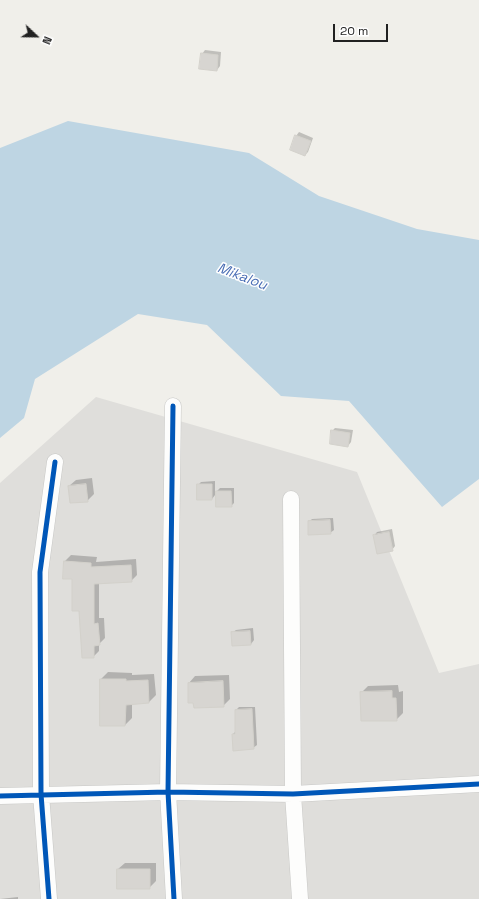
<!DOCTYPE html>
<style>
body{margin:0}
#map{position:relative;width:479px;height:899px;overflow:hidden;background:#f0efea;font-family:"Space Grotesk",sans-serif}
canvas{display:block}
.north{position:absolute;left:16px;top:16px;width:40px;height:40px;-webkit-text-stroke:3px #fff;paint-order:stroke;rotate:112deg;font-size:11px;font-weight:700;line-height:16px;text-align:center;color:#212121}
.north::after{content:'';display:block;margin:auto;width:14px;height:18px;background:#212121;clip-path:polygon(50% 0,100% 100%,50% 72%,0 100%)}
.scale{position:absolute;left:333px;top:24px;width:55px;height:18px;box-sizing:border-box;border:2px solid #212121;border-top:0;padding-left:5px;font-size:12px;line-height:14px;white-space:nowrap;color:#212121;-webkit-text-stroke:3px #fff;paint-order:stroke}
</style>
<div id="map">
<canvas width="479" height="899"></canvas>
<div class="north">N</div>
<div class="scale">20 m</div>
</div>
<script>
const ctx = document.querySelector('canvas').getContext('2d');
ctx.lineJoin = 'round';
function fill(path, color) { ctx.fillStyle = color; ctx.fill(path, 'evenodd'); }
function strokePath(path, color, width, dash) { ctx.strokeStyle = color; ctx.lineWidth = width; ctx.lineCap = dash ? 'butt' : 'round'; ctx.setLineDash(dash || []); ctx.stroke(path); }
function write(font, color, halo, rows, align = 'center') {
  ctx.font = font + ' "Space Grotesk",sans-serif'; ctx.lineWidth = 3; ctx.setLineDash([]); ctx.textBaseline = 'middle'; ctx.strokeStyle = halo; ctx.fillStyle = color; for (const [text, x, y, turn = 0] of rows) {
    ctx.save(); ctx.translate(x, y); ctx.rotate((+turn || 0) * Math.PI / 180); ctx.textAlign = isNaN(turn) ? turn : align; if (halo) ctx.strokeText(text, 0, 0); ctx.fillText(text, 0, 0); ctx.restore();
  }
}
fill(new Path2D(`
 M96,397L357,472L439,673L479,664V899H0V483Z`), '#dfdedb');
fill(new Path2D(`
 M68,121L249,153L319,196L417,229L479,240V479L442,507L349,401L281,396L207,325L138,314L35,379L24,418L0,438V148Z`), '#bed5e3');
fill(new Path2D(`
 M205,50L221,52L220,66L217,70L202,54Z
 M299,132L313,138L308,152L305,155L296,136Z
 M335,428L353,430L351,442L348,446L332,431Z
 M92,478L94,494L87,501L69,486L76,480Z
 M215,481V495L212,499H198V485L201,482Z
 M220,488H234V503L231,506L217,491Z
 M333,518L334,530L330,533L309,522L312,519Z
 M392,529L395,546L392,550L374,536L377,532Z
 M71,555L97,557L96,562L136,559L137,575L131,581L99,583V618H104L105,638L99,644V651L93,657L73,578L65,561Z
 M253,628L254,640L251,644L232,633L236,630Z
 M108,672L132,673V675L154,674L156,695L149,702L132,703V718L125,725L101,679Z
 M229,675L230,699L223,706L189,683L195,676Z
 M398,685L399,692L403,691V713L396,720L361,693L368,686Z
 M239,707H255L257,745L253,748L233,734L236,731V710Z
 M125,863H156V881L149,888L118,869Z
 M18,897V899H0Z`), '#0003');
const building = new Path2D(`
 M201,53L218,55L217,71L199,69Z
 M295,135L311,141L305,156L290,150Z
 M331,430L350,433L348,447L330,444Z
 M86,484L88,502L70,503L68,486Z
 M197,484H212V500H197Z
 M216,491H231L232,507H216Z
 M330,520L331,534L308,535V521Z
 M389,532L393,551L377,554L373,535Z
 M64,561L91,563V567L131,565L132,582L94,584V624L98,623L100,645L94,646V658H82L79,611H72V579H63Z
 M250,631L251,645L232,646L231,632Z
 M100,679H126V681L148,680L149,703L126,705L125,726H100Z
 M223,681L224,707L194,708L193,703H188V683Z
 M392,691V698H396L397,721H361L360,692Z
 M252,709L254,749L233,751L232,734H235V710Z
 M117,869H150V889H117Z`);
fill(building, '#d7d5d1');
strokePath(building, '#d3d1cb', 1);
const street = new Path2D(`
 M173,406L168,792L174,899
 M291,499L293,794L300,899
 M0,796L168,792L293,794L479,784
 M49,899L41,794L40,572L55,462`);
strokePath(street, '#c8c8c6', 17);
strokePath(street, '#fdfdfc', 16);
strokePath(new Path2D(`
 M173,406L168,792L174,899
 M0,796L168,792L293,794L479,784
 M49,899L41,794L40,572L55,462`), '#0057b8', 5);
write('italic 14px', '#4a6eb5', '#fff', [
 ["Mikalou",242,277,21]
]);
</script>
